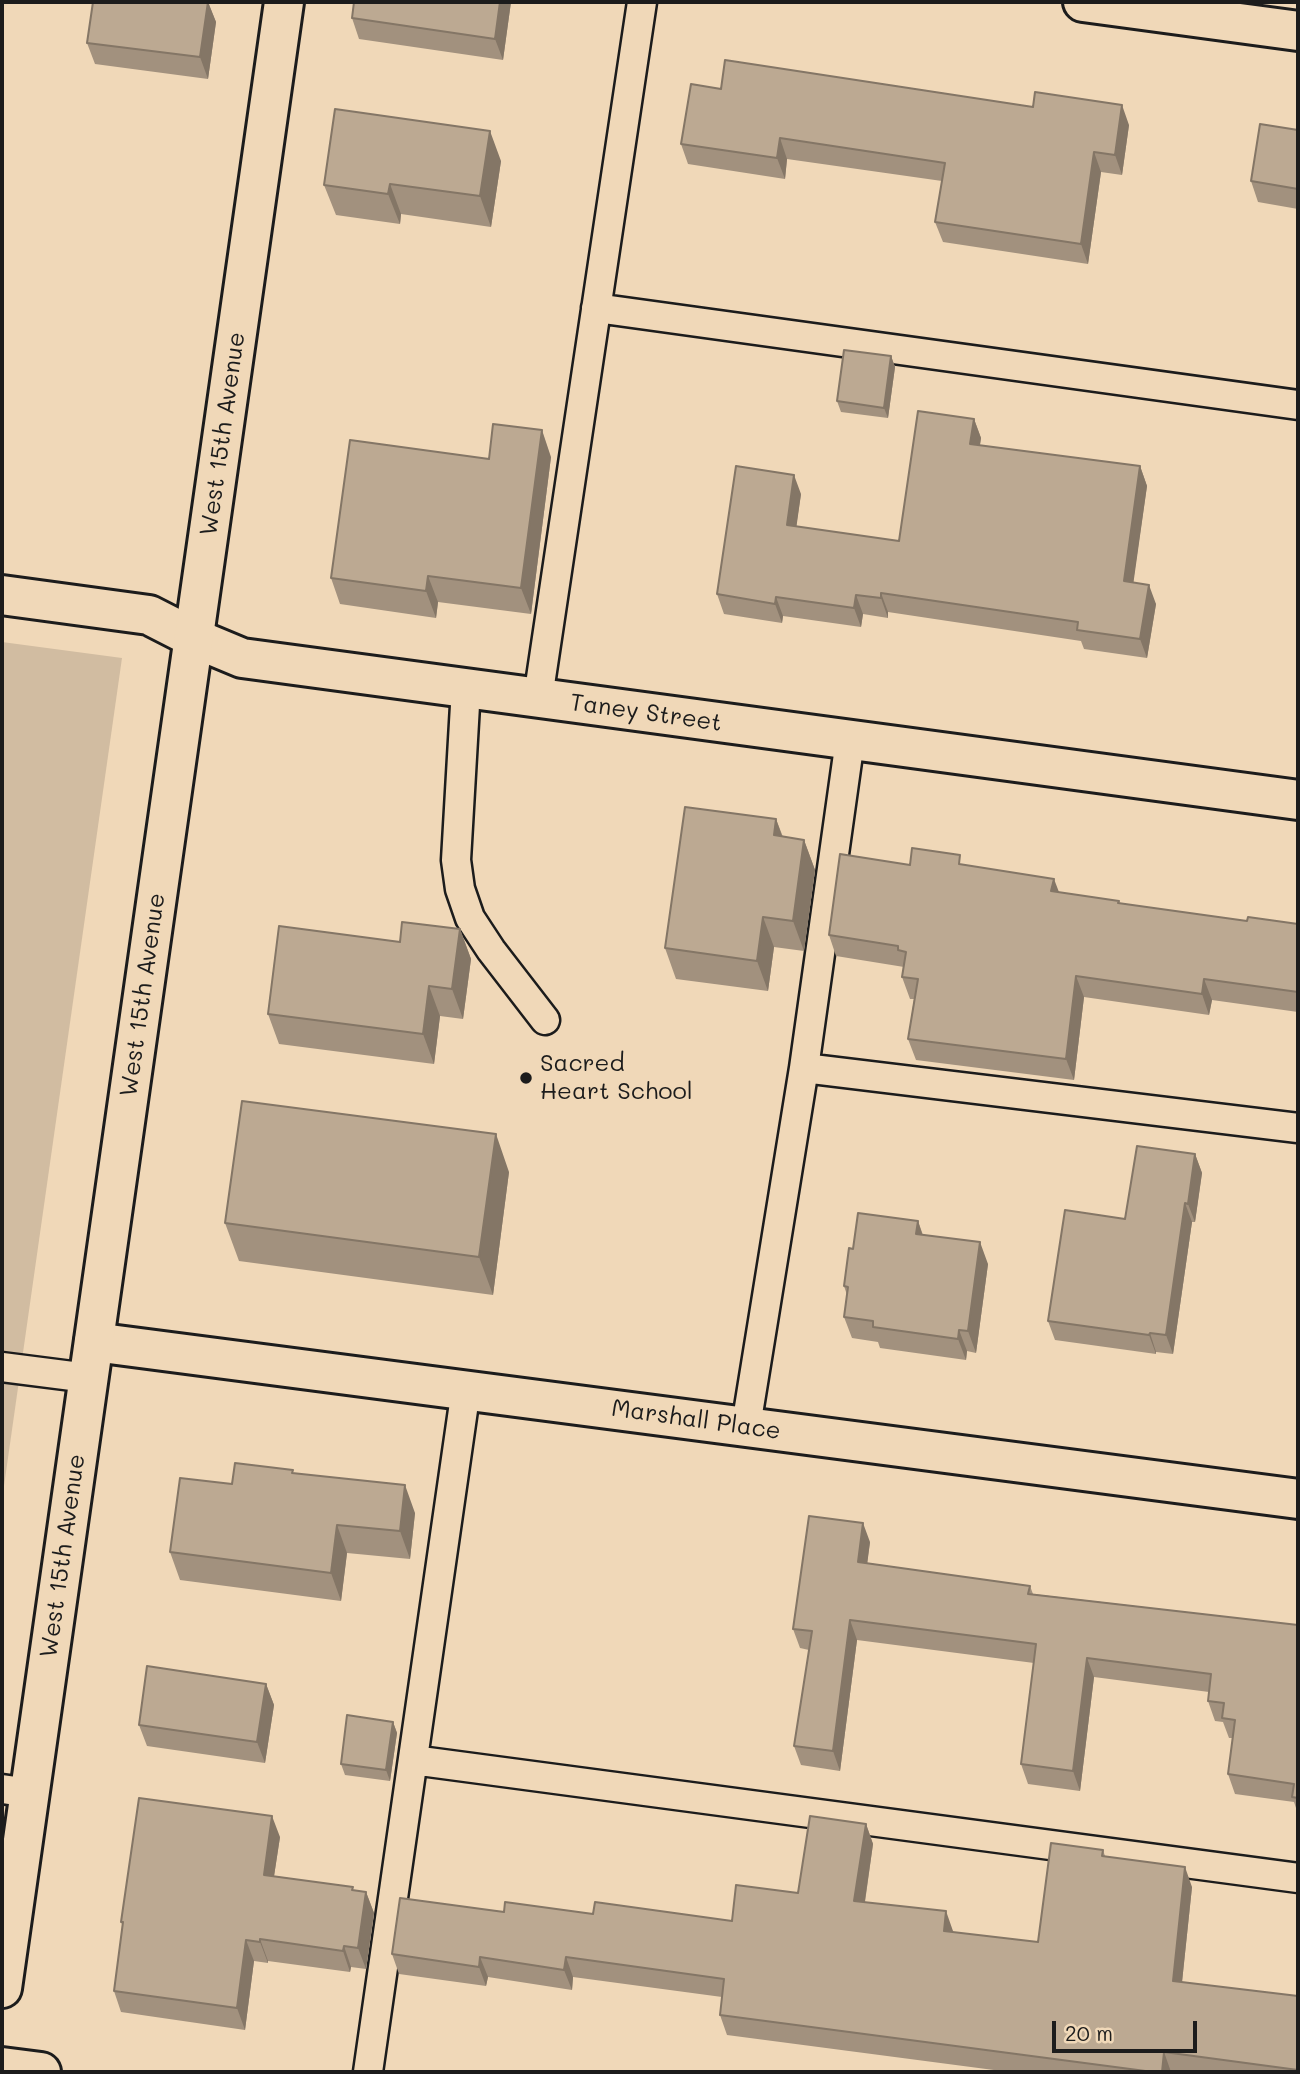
<!DOCTYPE html>
<style>
body{margin:0}
#map{position:relative;width:1300px;height:2074px;overflow:hidden;background:#f0d8b8;font-family:Mali,sans-serif}
canvas{display:block}
.frame{position:absolute;inset:0;border:4px solid #1c1c1c;pointer-events:none}
.scale{position:absolute;left:1052px;top:2021px;width:145px;height:32px;box-sizing:border-box;border:4px solid #1c1c1c;border-top:0;padding-left:9px;font-size:21px;line-height:24px;white-space:nowrap;color:#1c1c1c;-webkit-text-stroke:5px #f0d8b8;paint-order:stroke}
</style>
<div id="map">
<canvas width="1300" height="2074"></canvas>
<div class="frame"></div>
<div class="scale">20 m</div>
</div>
<script>
const ctx = document.querySelector('canvas').getContext('2d');
ctx.lineJoin = 'round';
function fill(path, color) { ctx.fillStyle = color; ctx.fill(path, 'evenodd'); }
function strokePath(path, color, width, dash) { ctx.strokeStyle = color; ctx.lineWidth = width; ctx.lineCap = dash ? 'butt' : 'round'; ctx.setLineDash(dash || []); ctx.stroke(path); }
function write(font, color, halo, rows, align = 'center') {
  ctx.font = font + ' Mali,sans-serif'; ctx.lineWidth = 5; ctx.setLineDash([]); ctx.textBaseline = 'middle'; ctx.strokeStyle = halo; ctx.fillStyle = color; for (const [text, x, y, turn = 0] of rows) {
    ctx.save(); ctx.translate(x, y); ctx.rotate((+turn || 0) * Math.PI / 180); ctx.textAlign = isNaN(turn) ? turn : align; if (halo) ctx.strokeText(text, 0, 0); ctx.fillText(text, 0, 0); ctx.restore();
  }
}
fill(new Path2D(`
 M2,642L122,658L2,1500Z`), '#d1bca1');
const service = new Path2D(`
 M596,308L1298,405
 M466,688L456,860L460,889L470,918L491,950L545,1020
 M538,698L642,2
 M804,1068L1298,1128
 M2,1367L88,1378
 M746,1426L804,1068L850,740
 M413,1760L1298,1878
 M2,1789L30,1793
 M368,2072L466,1389`);
const minor = new Path2D(`
 M1083,2L1298,31
 M2,595L149,615L194,638L242,658L1298,800
 M94,1342L1298,1499
 M2,2067L41,2072`);
const secondary = new Path2D(`
 M2,1988L284,2`);
strokePath(service, '#1c1c1c', 33);
strokePath(minor, '#1c1c1c', 44);
strokePath(secondary, '#1c1c1c', 44);
strokePath(service, '#f0d8b8', 28);
strokePath(minor, '#f0d8b8', 38);
strokePath(secondary, '#f0d8b8', 38);
fill(new Path2D(`
 M208,2L216,22L208,79L95,64L87,43Z
 M511,2L503,60L359,39L352,18Z
 M721,89L1129,125L1122,175L1101,172L1088,264L943,242L935,222L942,181L787,159L785,179L688,164L681,144Z
 M1298,130V209L1258,202L1251,181Z
 M501,161L491,227L401,214L400,224L336,215L324,185Z
 M891,356L895,367L888,418L841,412L837,401Z
 M974,419L981,438L980,445L1140,466L1147,486L1133,582L1156,604L1147,658L1084,649L1081,641L888,612V618L863,614L861,627L783,616L782,623L724,614L717,594L801,494L796,527L899,541Z
 M551,457L531,614L438,602L436,618L340,604L331,578L489,459Z
 M776,819L783,837L804,840L815,870L804,951L774,947L768,991L676,979L665,948Z
 M964,865L1059,892L1119,903L1247,921L1298,924V1012L1212,1000L1209,1015L1084,997L1074,1080L916,1060L908,1039L914,999H910L902,977L904,967L836,956L829,935Z
 M460,929L471,959L463,1019L440,1016L434,1064L279,1044L268,1014L400,942Z
 M1195,1154L1202,1173L1195,1222H1192L1173,1354L1156,1352V1354L1055,1340L1048,1321L1125,1219Z
 M509,1172L493,1295L239,1261L225,1223Z
 M918,1221L923,1235L988,1264L976,1353L967,1351L966,1360L880,1348L878,1342L852,1338L844,1317L847,1295L844,1286L853,1249Z
 M294,1473L415,1513L410,1559L347,1553L341,1601L180,1580L170,1552L232,1484Z
 M870,1542L867,1563L1030,1586L1033,1594L1298,1625V1814L1294,1802L1235,1794L1228,1774L1233,1738H1229L1223,1722L1215,1721L1208,1701L1209,1692L1094,1677L1080,1791L1028,1784L1021,1764L1034,1663L857,1640L840,1771L801,1765L794,1746L809,1650L800,1648L793,1629Z
 M266,1684L274,1705L265,1763L147,1746L139,1725Z
 M393,1722L397,1733L390,1781L345,1775L341,1764Z
 M866,1824L873,1844L865,1902L953,1931V1932L1038,1942L1103,1850L1105,1856L1192,1887L1182,1982L1298,1996V2072H1009L727,2035L720,2015L722,1997L573,1977L572,1990L488,1977L486,1986L399,1974L392,1954L504,1912L593,1914L732,1921L798,1893Z
 M280,1837L274,1876L353,1887V1890L366,1892L374,1913L366,1969L351,1967L350,1972L268,1961V1963L254,1961L245,2030L121,2012L114,1991L123,1927L121,1922Z`), '#a2917e');
fill(new Path2D(`
 M208,2L216,22L208,79L200,57Z
 M500,2H511L503,60L495,39Z
 M1122,105L1129,125L1122,175L1115,155Z
 M490,131L501,161L491,227L480,196Z
 M780,138L787,159L785,179L777,158Z
 M1094,152L1101,172L1088,264L1081,244Z
 M390,184L401,214L400,224L388,194Z
 M891,356L895,367L888,418L884,408Z
 M974,419L981,438L977,463L970,444Z
 M542,430L551,457L531,614L521,588Z
 M1140,466L1147,486L1131,600L1124,581Z
 M794,475L801,494L794,544L787,525Z
 M428,576L438,602L436,618L426,591Z
 M1149,585L1156,604L1147,658L1140,639Z
 M881,593L888,612V618L881,598Z
 M856,595L863,614L861,627L854,608Z
 M776,597L783,616L782,623L775,604Z
 M776,819L787,850L774,835Z
 M804,840L815,870L804,951L793,921Z
 M1054,879L1062,900L1051,891Z
 M763,917L774,947L768,991L757,961Z
 M460,929L471,959L463,1019L452,989Z
 M1076,976L1084,997L1074,1080L1066,1059Z
 M1204,979L1212,1000L1209,1015L1202,994Z
 M429,986L440,1016L434,1064L423,1034Z
 M496,1134L509,1172L493,1295L479,1257Z
 M1195,1154L1202,1173L1195,1222L1188,1204Z
 M1185,1203L1192,1222L1173,1354L1166,1335Z
 M918,1221L925,1243L916,1234Z
 M980,1242L988,1264L976,1353L968,1331Z
 M959,1330L967,1351L966,1360L958,1339Z
 M1150,1333L1156,1352V1354L1149,1335Z
 M405,1485L415,1513L410,1559L400,1531Z
 M863,1523L870,1542L865,1581L858,1562Z
 M337,1525L347,1553L341,1601L331,1573Z
 M850,1620L857,1640L840,1771L833,1751Z
 M1087,1658L1094,1677L1080,1791L1073,1771Z
 M266,1684L274,1705L265,1763L257,1742Z
 M393,1722L397,1733L390,1781L386,1770Z
 M272,1816L280,1837L271,1896L264,1875Z
 M866,1824L873,1844L862,1921L854,1901Z
 M1185,1867L1192,1887L1180,2001L1173,1981Z
 M366,1892L374,1913L366,1969L358,1948Z
 M946,1911L953,1931L951,1951L944,1931Z
 M260,1939L268,1961V1963L260,1942Z
 M246,1940L254,1961L245,2030L237,2008Z
 M344,1946L351,1967L350,1972L343,1951Z
 M480,1957L488,1977L486,1986L479,1967Z
 M566,1957L573,1977L572,1990L564,1970Z
 M1164,2052L1171,2072H1162Z`), '#847666');
const building = new Path2D(`
 M93,2H208L200,57L87,43Z
 M354,2H500L495,39L352,18Z
 M725,60L1033,107L1035,92L1122,105L1115,155L1094,152L1081,244L935,222L945,163L780,138L777,158L681,144L691,84L721,89Z
 M335,109L490,131L480,196L390,184L388,194L324,185Z
 M1260,124L1298,130V189L1251,181Z
 M844,350L891,356L884,408L837,401Z
 M918,411L974,419L970,444L1140,466L1124,581L1149,585L1140,639L1077,630L1078,622L881,593V598L856,595L854,608L776,597L775,604L717,594L736,466L794,475L787,525L899,541Z
 M493,424L542,430L521,588L428,576L426,591L331,578L350,440L489,459Z
 M685,807L776,819L774,835L804,840L793,921L763,917L757,961L665,948Z
 M912,848L960,855L959,864L1054,879L1051,891L1119,901L1118,903L1247,921L1248,917L1298,924V992L1204,979L1202,994L1076,976L1066,1059L908,1039L918,979L902,977L906,952L898,950V946L829,935L840,854L910,865Z
 M402,922L460,929L452,989L429,986L423,1034L268,1014L279,926L400,942Z
 M242,1101L496,1134L479,1257L225,1223Z
 M1137,1146L1195,1154L1188,1204L1185,1203L1166,1335L1150,1333L1149,1335L1048,1321L1065,1210L1125,1219Z
 M858,1213L918,1221L916,1234L980,1242L968,1331L959,1330L958,1339L873,1327V1321L844,1317L848,1287L844,1286L849,1248L853,1249Z
 M235,1463L293,1470L292,1473L405,1485L400,1531L337,1525L331,1573L170,1552L180,1478L232,1484Z
 M809,1516L863,1523L858,1562L1030,1586L1028,1594L1298,1625V1798L1292,1797L1294,1784L1228,1774L1235,1720L1222,1718L1224,1703L1208,1701L1211,1674L1087,1658L1073,1771L1021,1764L1036,1644L850,1620L833,1751L794,1746L812,1631L793,1629Z
 M147,1666L266,1684L257,1742L139,1725Z
 M347,1715L393,1722L386,1770L341,1764Z
 M139,1798L272,1816L264,1875L353,1887L352,1890L366,1892L358,1948L344,1946L343,1951L260,1939V1942L246,1940L237,2008L114,1991L123,1922H121Z
 M810,1816L866,1824L854,1901L946,1911L944,1931L1038,1942L1051,1843L1103,1850L1102,1856L1185,1867L1173,1981L1298,1996V2070L1164,2052L1162,2072H1153L720,2015L724,1979L566,1957L564,1970L480,1957L479,1967L392,1954L400,1898L504,1912L505,1902L593,1914L595,1902L732,1921L736,1885L798,1893Z`);
fill(building, '#bca992');
strokePath(building, '#847666', 2);
for (const [x, y, r, color] of [
 [526,1078,7,"#1c1c1c"]
]) { const dot = new Path2D(); dot.arc(x, y, r, 0, 2 * Math.PI); ctx.fillStyle = color; ctx.fill(dot); strokePath(dot, '#f0d8b8', 2.5); }
write('24px', '#1c1c1c', '#f0d8b8', [
 ["West 15th Avenue",223,434,-82],
 ["Taney Street",646,713,8],
 ["West 15th Avenue",143,995,-82],
 ["Marshall Place",696,1420,8],
 ["West 15th Avenue",63,1556,-82]
]);
write('24px', '#1c1c1c', '#f0d8b8', [
 ["Sacred",540,1064],
 ["Heart School",540,1092]
], 'left');
</script>
